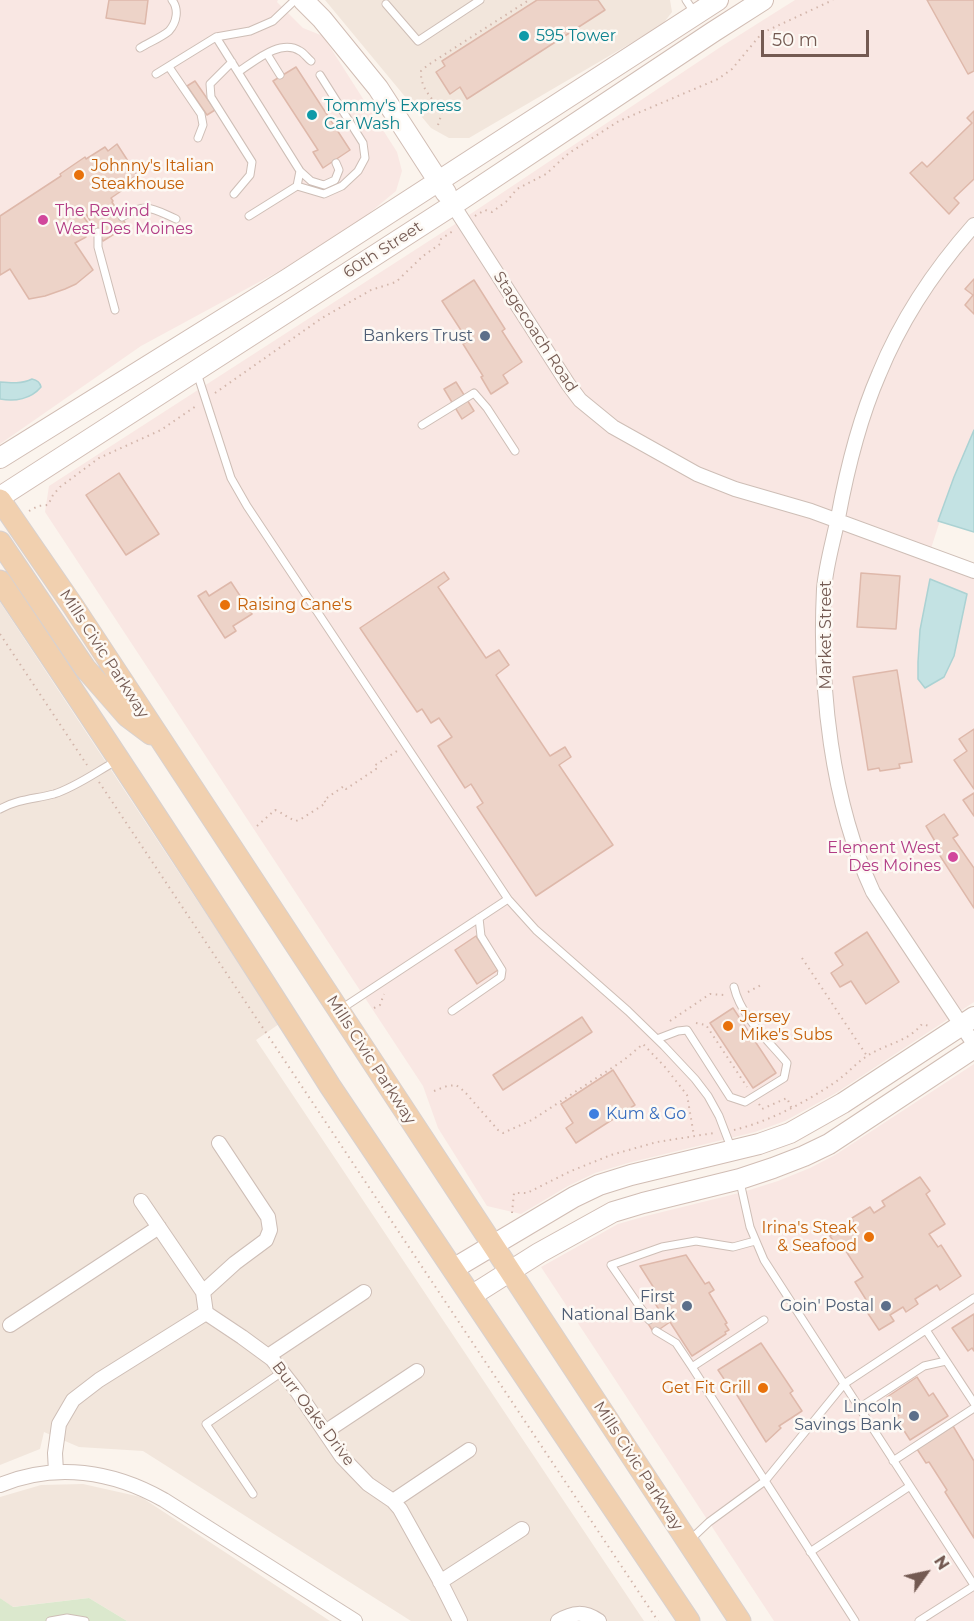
<!DOCTYPE html>
<style>
body{margin:0}
#map{position:relative;width:974px;height:1621px;overflow:hidden;background:#fbf4ed;font-family:Montserrat,sans-serif}
canvas{display:block}
.north{position:absolute;left:896px;top:1543px;width:60px;height:60px;-webkit-text-stroke:4px #fdf9f4;paint-order:stroke;rotate:57deg;font-size:16px;font-weight:700;line-height:24px;text-align:center;color:#745a52}
.north::after{content:'';display:block;margin:auto;width:21px;height:27px;background:#745a52;clip-path:polygon(50% 0,100% 100%,50% 72%,0 100%)}
.scale{position:absolute;left:761px;top:30px;width:108px;height:27px;box-sizing:border-box;border:3px solid #745a52;border-top:0;padding-left:8px;font-size:18px;line-height:21px;white-space:nowrap;color:#745a52;-webkit-text-stroke:4px #fdf9f4;paint-order:stroke}
</style>
<div id="map">
<canvas width="974" height="1621"></canvas>
<div class="north">N</div>
<div class="scale">50 m</div>
</div>
<script>
const ctx = document.querySelector('canvas').getContext('2d');
ctx.lineJoin = 'round';
function fill(path, color) { ctx.fillStyle = color; ctx.fill(path, 'evenodd'); }
function strokePath(path, color, width, dash) { ctx.strokeStyle = color; ctx.lineWidth = width; ctx.lineCap = dash ? 'butt' : 'round'; ctx.setLineDash(dash || []); ctx.stroke(path); }
function write(font, color, halo, rows, align = 'center') {
  ctx.font = font + ' Montserrat,sans-serif'; ctx.lineWidth = 5; ctx.setLineDash([]); ctx.textBaseline = 'middle'; ctx.strokeStyle = halo; ctx.fillStyle = color; for (const [text, x, y, turn = 0] of rows) {
    ctx.save(); ctx.translate(x, y); ctx.rotate((+turn || 0) * Math.PI / 180); ctx.textAlign = isNaN(turn) ? turn : align; if (halo) ctx.strokeText(text, 0, 0); ctx.fillText(text, 0, 0); ctx.restore();
  }
}
fill(new Path2D(`
 M325,0H670L672,12L662,25L469,138H449L431,128Z
 M0,602L279,1024L256,1040L644,1621H411L143,1451L79,1447L44,1432L40,1449L0,1465Z
 M83,1484L141,1497L330,1621H127L89,1598L12,1607L0,1598V1497L41,1485Z`), '#f2e6dc');
fill(new Path2D(`
 M0,0H278L277,2L303,28L323,36L397,152L402,171L396,191L367,215L283,269L141,346L0,444Z
 M795,0H974V430L954,477L927,561L974,577V1002L836,1093L785,1121L755,1132L628,1163L595,1173L568,1186L521,1214L487,1206L438,1128L423,1086L45,512L49,486L463,219L722,46Z
 M974,1064V1621H774L541,1267L618,1224L646,1216L743,1192L778,1181L810,1168L835,1155Z`), '#f9e7e3');
fill(new Path2D(`
 M0,1598L13,1607L89,1598L127,1621H0Z`), '#dbe8cd');
const water = new Path2D(`
 M32,379C37,380 40,382 41,387C31,399 15,402 0,399V382C11,383 22,384 32,379Z
 M974,430V532L938,521L954,477Z
 M930,579L967,594L954,656L944,677L925,688L918,679V662L920,630Z`);
fill(water, '#c3e2e3');
strokePath(water, '#abd2d3', 1.5);
const building = new Path2D(`
 M109,0H148L145,24L106,18Z
 M537,0H598L605,10L467,99L460,87L450,94L436,72L445,66L442,61Z
 M927,0H974V71L968,74Z
 M296,67L350,150L323,168L313,152L318,150L273,81Z
 M195,81L215,110L207,115L187,86Z
 M974,111V179L954,198L959,203L949,214L910,173L922,162L927,167L972,123L967,118Z
 M117,144L137,175L128,181L130,185L111,198L113,201L112,202L127,226L103,241L86,214L83,216L88,223L80,228L86,237L75,243L93,270L76,284L65,289L45,296L29,299L10,269L0,275V216L61,176L60,174L85,157L86,159L105,147L108,151Z
 M974,279V314L965,305L973,295L965,289Z
 M474,280L505,329L502,331L522,362L503,375L508,383L491,394L481,377L483,376L463,344L468,341L442,301Z
 M456,382L474,411L462,419L444,389Z
 M119,473L159,534L126,555L86,495Z
 M444,572L449,579L438,587L486,658L499,650L509,665L496,675L550,756L565,747L571,757L559,765L613,845L536,896L477,807L483,803L471,784L465,788L438,746L452,737L439,718L431,723L422,709L417,712L360,628Z
 M861,573L900,576L896,629L857,627Z
 M231,582L252,614L233,626L236,631L225,638L198,596L206,591L209,596Z
 M897,670L912,762L899,764L900,768L880,771L879,768L868,770L853,677Z
 M974,729V789L954,760L967,751L959,739Z
 M974,793V816L963,800Z
 M944,814L958,835L953,838L974,868V908L933,845L936,843L926,826Z
 M867,932L899,982L866,1004L851,981L840,987L831,973L843,965L835,953Z
 M476,936L498,970L477,984L455,950Z
 M733,1008L776,1073L753,1088L710,1023Z
 M582,1017L592,1032L503,1090L493,1075Z
 M613,1070L635,1105L576,1143L566,1128L573,1123L561,1104Z
 M920,1177L930,1191L926,1194L945,1224L929,1234L938,1247L941,1245L961,1276L940,1290L937,1285L915,1299L918,1304L906,1312L903,1307L890,1315L894,1321L879,1330L865,1309L870,1306L855,1282L863,1277L840,1242L836,1245L830,1236L853,1221L852,1218L870,1207L874,1213L885,1206L882,1201Z
 M686,1255L705,1284L709,1282L714,1290L709,1293L727,1323L725,1324L729,1330L725,1332L726,1334L692,1356L670,1322L654,1333L647,1322L661,1313L653,1300L659,1296L640,1266Z
 M974,1314V1351L972,1348L968,1351L952,1328Z
 M761,1343L793,1391L790,1393L802,1411L779,1426L781,1428L766,1442L732,1387L730,1388L718,1370Z
 M917,1377L929,1396L933,1393L948,1416L910,1440L896,1418L899,1415L887,1397Z
 M953,1426L974,1461V1538L945,1492L947,1490L929,1462L926,1463L917,1449Z`);
fill(building, '#edd3c8');
strokePath(building, '#deb8aa', 1.5);
const lane = new Path2D(`
 M686,0L694,12
 M386,4L418,41L480,0
 M216,37L300,171L297,186L249,216
 M140,48C148,43 162,37 169,31C177,22 179,9 172,0
 M267,54L280,75
 M232,62L210,84L211,97L252,162L250,175L234,194
 M169,67L201,114L203,125L198,138
 M238,72C254,62 280,38 300,51C304,53 307,58 311,61
 M156,74L216,37L250,31L273,21L295,0
 M300,171L311,181L324,185L335,180L339,170L336,163
 M297,186L324,194L342,186L358,171L365,158L363,143L320,75
 M122,217C146,202 151,208 176,219
 M98,232V247L115,310
 M197,373L231,478L247,506L508,899L536,930L628,1011L664,1046L695,1079L708,1096L719,1116L732,1150
 M422,425L474,393L487,408L515,451
 M0,809C18,799 35,799 54,794C76,787 96,772 116,761
 M341,1009L508,899
 M452,1011L501,977L502,970L481,936L479,918
 M657,1039L678,1031L687,1030L730,1097L745,1102L784,1078L787,1063C768,1040 741,1017 734,987
 M740,1182L750,1227L764,1260L974,1585
 M649,1320L611,1265L662,1247L696,1241L733,1247L755,1241
 M926,1330L974,1403
 M656,1331L676,1343L692,1367L764,1320
 M692,1367L855,1621
 M859,1408L924,1366L946,1361
 M893,1461L974,1408
 M253,1494L206,1424L282,1372
 M691,1539L709,1522L765,1481L844,1384L974,1298
 M810,1552L910,1486
 M50,1621L67,1618L85,1621
 M919,1621L974,1586`);
const street = new Path2D(`
 M453,205L568,384L580,400L613,427L697,474L735,489L811,511L974,571
 M974,225C935,269 901,320 879,374C859,420 847,469 838,518C833,542 826,565 824,589C819,688 831,801 873,892L974,1044
 M141,1201L203,1292L206,1313L242,1337L272,1359L297,1391L342,1457L368,1484L393,1501L400,1509L439,1579L460,1621
 M203,1292L235,1263L266,1240L270,1230L268,1217L219,1143
 M10,1325L159,1227
 M268,1356L364,1292
 M325,1432L417,1371
 M56,1472L55,1453L59,1424L73,1400L99,1380L206,1313
 M0,1485C56,1462 113,1471 164,1500L355,1621
 M393,1501L469,1450
 M440,1582L522,1529
 M558,1621C573,1612 584,1611 599,1621`);
const secondary = new Path2D(`
 M303,0L322,19L378,88L446,193
 M0,458L289,278L718,0
 M0,497L453,205L713,32L763,0
 M453,1269L574,1197L599,1185L631,1175L759,1144L790,1133L843,1103L974,1017
 M471,1296L539,1253L613,1212L643,1203L740,1179L773,1168L804,1156L829,1144L974,1048`);
const primary = new Path2D(`
 M0,500L73,606L740,1621
 M0,542L85,668L127,716L151,734
 M0,581C112,748 223,916 330,1086L689,1621`);
strokePath(lane, '#cebeb6', 9);
strokePath(street, '#cebeb6', 16);
strokePath(secondary, '#d1bdb4', 22);
strokePath(primary, '#d8d1cf', 23);
strokePath(new Path2D(`
 M438,125L442,113C434,99 420,90 421,71L428,65L529,0
 M475,216L485,210L492,212L507,201L517,189L546,174L569,153L619,121L718,79L732,69L762,33L833,0
 M215,393L322,318L371,290L396,282L423,256L440,244L441,239L453,231
 M29,511L38,506L48,505L53,495L60,487L99,458L161,430L196,406
 M0,634L87,765
 M99,782L658,1621
 M257,826L275,810C283,813 289,819 296,821L301,819L326,803L324,800L344,786L346,789L376,769L374,766L397,751
 M802,958L867,1056
 M748,992L761,985
 M374,1008L380,1005L384,994
 M670,1021L710,994L725,995
 M696,1023L706,1025L747,1087
 M434,1091L447,1086L456,1085L464,1091L498,1130L503,1133L532,1120L624,1060L643,1044L665,1067L687,1095L694,1136
 M759,1104L762,1109L787,1098L792,1109
 M734,1130C770,1121 804,1103 834,1083C846,1075 855,1064 867,1056C885,1044 908,1042 922,1024L929,1026
 M512,1213L514,1193H527L571,1171L611,1155L657,1142L714,1133`), '#d3b6ab', 2, [1.5, 4.5]);
strokePath(lane, '#fff', 7);
strokePath(street, '#fff', 14);
strokePath(secondary, '#fff', 20);
strokePath(primary, '#f1d0af', 21);
for (const [x, y, r, color] of [
 [524,36,6,"#0f9aa8"],
 [312,115,6,"#0f9aa8"],
 [79,175,6,"#e8710a"],
 [43,220,6,"#d1479c"],
 [485,336,6,"#5c6f8a"],
 [225,605,6,"#e8710a"],
 [953,857,6,"#d1479c"],
 [728,1026,6,"#e8710a"],
 [594,1114,6,"#3f7fe0"],
 [869,1237,6,"#e8710a"],
 [687,1306,6,"#5c6f8a"],
 [886,1306,6,"#5c6f8a"],
 [763,1388,6,"#e8710a"],
 [914,1416,6,"#5c6f8a"]
]) { const dot = new Path2D(); dot.arc(x, y, r, 0, 2 * Math.PI); ctx.fillStyle = color; ctx.fill(dot); strokePath(dot, '#fdf9f4', 2); }
write('16px', '#0d838f', '#fdf9f4', [
 ["595 Tower",536,36],
 ["Tommy's Express",324,106],
 ["Car Wash",324,124]
], 'left');
write('16px', '#c56008', '#fdf9f4', [
 ["Johnny's Italian",91,166],
 ["Steakhouse",91,184],
 ["Raising Cane's",237,605],
 ["Jersey",740,1017],
 ["Mike's Subs",740,1035],
 ["Irina's Steak",857,1228,"right"],
 ["& Seafood",857,1246,"right"],
 ["Get Fit Grill",751,1388,"right"]
], 'left');
write('16px', '#b23c85', '#fdf9f4', [
 ["The Rewind",55,211],
 ["West Des Moines",55,229],
 ["Element West",941,848,"right"],
 ["Des Moines",941,866,"right"]
], 'left');
write('16px', '#745a52', '#fdf9f4', [
 ["60th Street",383,250,-33],
 ["Stagecoach Road",535,332,57],
 ["Market Street",826,635,-90],
 ["Mills Civic Parkway",104,654,57],
 ["Mills Civic Parkway",371,1060,57],
 ["Burr Oaks Drive",313,1414,53],
 ["Mills Civic Parkway",638,1466,57]
]);
write('16px', '#4e5e75', '#fdf9f4', [
 ["Bankers Trust",473,336],
 ["First",675,1297],
 ["National Bank",675,1315],
 ["Goin' Postal",874,1306],
 ["Lincoln",902,1407],
 ["Savings Bank",902,1425]
], 'right');
write('16px', '#366cbe', '#fdf9f4', [
 ["Kum & Go",606,1114]
], 'left');
</script>
